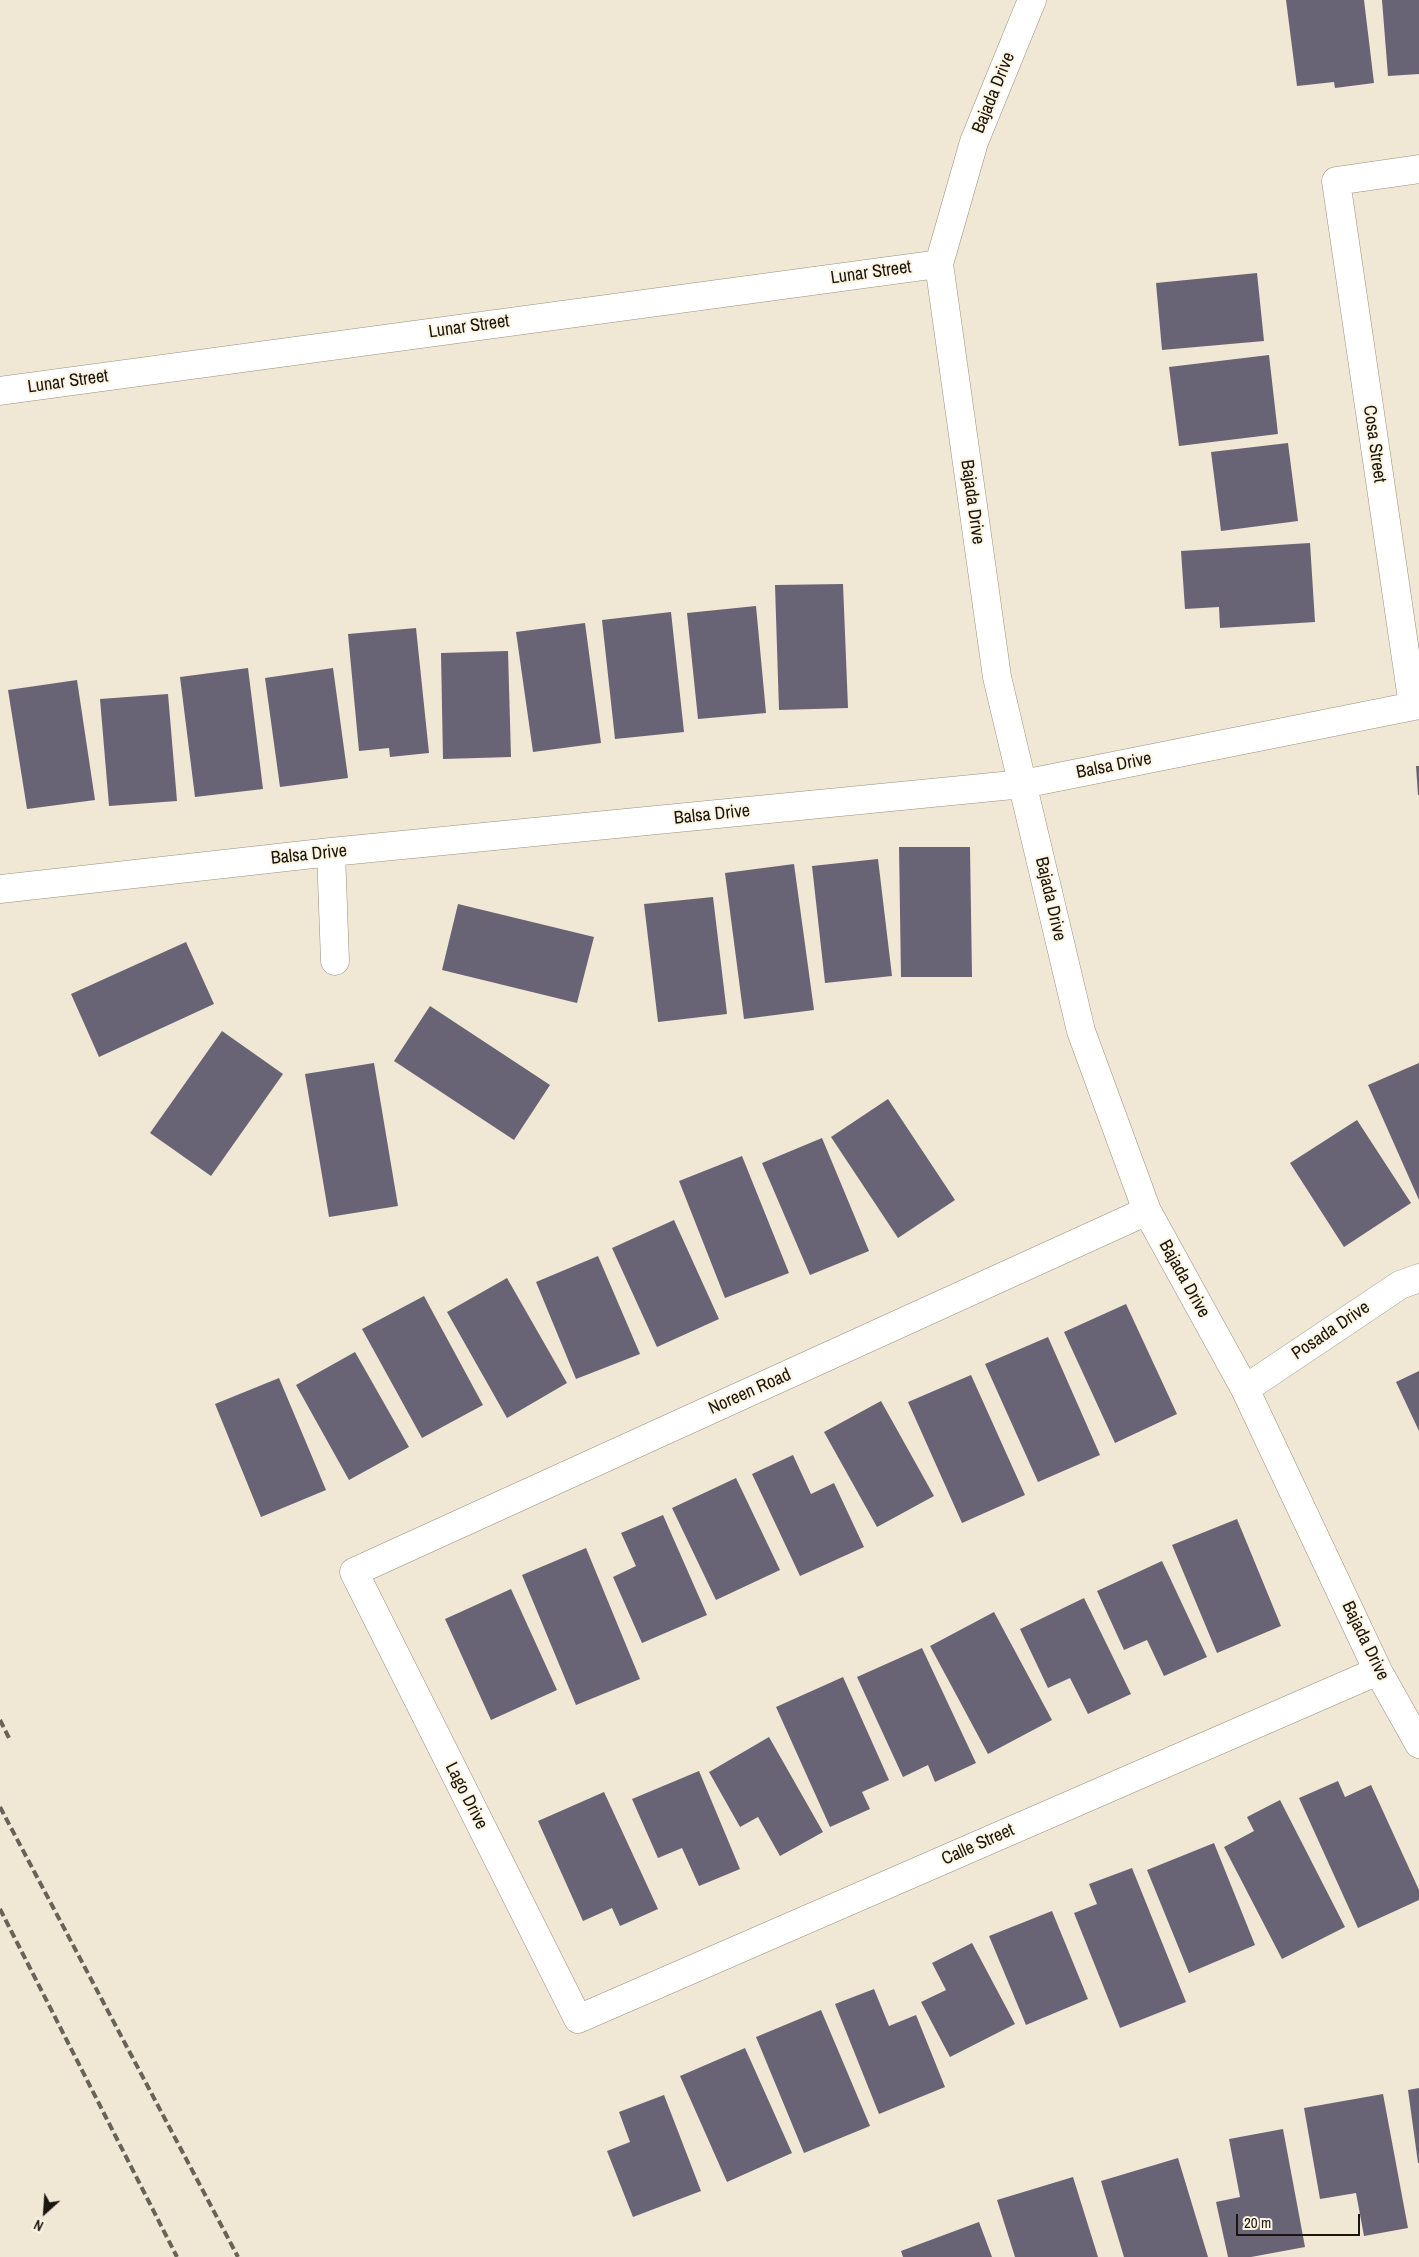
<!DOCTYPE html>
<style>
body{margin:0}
#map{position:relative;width:1419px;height:2257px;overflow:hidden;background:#f0e7d4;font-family:"Archivo Narrow",sans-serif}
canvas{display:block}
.north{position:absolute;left:20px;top:2187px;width:50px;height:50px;-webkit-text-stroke:4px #fdf4e1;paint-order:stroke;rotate:206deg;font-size:14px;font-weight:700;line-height:20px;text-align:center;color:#19160f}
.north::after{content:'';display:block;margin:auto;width:18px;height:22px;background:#19160f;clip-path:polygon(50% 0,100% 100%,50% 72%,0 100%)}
.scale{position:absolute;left:1236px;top:2214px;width:124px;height:22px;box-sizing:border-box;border:2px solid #19160f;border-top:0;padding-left:6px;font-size:15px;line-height:18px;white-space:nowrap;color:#19160f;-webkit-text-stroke:4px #fdf4e1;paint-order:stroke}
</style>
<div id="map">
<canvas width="1419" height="2257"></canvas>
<div class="north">N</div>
<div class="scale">20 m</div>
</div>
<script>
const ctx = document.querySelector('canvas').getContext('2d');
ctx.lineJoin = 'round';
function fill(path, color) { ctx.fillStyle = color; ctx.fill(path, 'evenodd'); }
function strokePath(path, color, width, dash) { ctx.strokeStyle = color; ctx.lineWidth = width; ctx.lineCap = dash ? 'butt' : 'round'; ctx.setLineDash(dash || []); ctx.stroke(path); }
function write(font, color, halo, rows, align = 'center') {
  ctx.font = font + ' "Archivo Narrow",sans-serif'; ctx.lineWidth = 4; ctx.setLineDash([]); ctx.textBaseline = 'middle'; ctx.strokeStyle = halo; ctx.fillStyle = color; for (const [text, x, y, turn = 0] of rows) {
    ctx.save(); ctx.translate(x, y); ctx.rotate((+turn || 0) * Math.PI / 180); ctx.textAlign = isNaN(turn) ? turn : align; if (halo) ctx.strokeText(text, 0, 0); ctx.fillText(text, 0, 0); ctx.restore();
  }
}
fill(new Path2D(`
 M1286,0H1364L1374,83L1335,88L1334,82L1297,86Z
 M1382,0H1419V74L1388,76Z
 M1257,273L1264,341L1162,350L1156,283Z
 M1269,355L1278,434L1179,446L1169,367Z
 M1288,443L1298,521L1221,531L1211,452Z
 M1310,543L1315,622L1220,628L1219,607L1185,609L1181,551Z
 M843,584L848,708L779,710L775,585Z
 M756,606L766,713L698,719L687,613Z
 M671,612L684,732L615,739L602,620Z
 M585,623L601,743L533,752L516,632Z
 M416,628L429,753L390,757L389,748L359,751L348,634Z
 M508,651L511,757L443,759L441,653Z
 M248,668L263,789L195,797L180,677Z
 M333,668L348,778L280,787L265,678Z
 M77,680L95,800L27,809L8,690Z
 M168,694L177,801L109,806L100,699Z
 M1416,766H1419V795H1418Z
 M899,847H970L972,977H901Z
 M878,859L892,976L825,983L812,866Z
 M794,864L814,1010L744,1019L725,873Z
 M713,897L727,1014L658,1022L644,904Z
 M458,904L594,937L577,1003L442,970Z
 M186,942L214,1004L99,1057L71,994Z
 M430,1006L550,1085L514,1140L394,1061Z
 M222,1031L283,1074L211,1176L150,1133Z
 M374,1063L398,1206L329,1217L305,1074Z
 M1419,1063V1200L1368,1085Z
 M888,1099L955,1200L898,1238L831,1137Z
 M1357,1120L1411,1203L1344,1247L1290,1163Z
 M822,1138L869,1251L810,1275L762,1163Z
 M742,1156L789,1273L725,1298L679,1181Z
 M674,1220L719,1319L657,1347L612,1248Z
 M598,1256L640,1354L576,1379L536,1282Z
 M507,1278L567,1383L507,1418L447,1312Z
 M424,1296L483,1405L422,1438L362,1329Z
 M1126,1304L1177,1414L1115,1443L1064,1332Z
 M1048,1337L1100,1455L1038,1482L985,1364Z
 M355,1352L409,1447L349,1480L296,1385Z
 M1419,1371V1431L1396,1382Z
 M971,1375L1025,1495L962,1523L908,1402Z
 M279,1378L326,1490L261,1517L215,1404Z
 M881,1401L934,1496L877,1527L824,1432Z
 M793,1455L811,1494L834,1483L864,1547L800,1576L752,1474Z
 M736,1478L780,1570L716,1600L672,1508Z
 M663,1515L707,1615L642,1643L613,1577L636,1566L621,1533Z
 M1237,1519L1281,1626L1217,1653L1172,1545Z
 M586,1548L640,1679L576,1705L522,1575Z
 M1162,1561L1207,1657L1164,1676L1147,1640L1124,1650L1097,1591Z
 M511,1589L557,1690L491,1720L445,1619Z
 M1084,1598L1131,1694L1088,1714L1070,1678L1048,1688L1020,1629Z
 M994,1612L1052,1720L988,1754L930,1646Z
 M922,1648L976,1763L935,1782L928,1765L903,1777L857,1677Z
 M843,1677L889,1780L862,1792L870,1809L830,1827L776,1707Z
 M769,1737L823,1832L780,1856L758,1817L740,1827L709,1772Z
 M699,1771L740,1869L699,1886L682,1848L658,1858L632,1799Z
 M1338,1781L1345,1797L1371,1785L1419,1890V1900L1358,1928L1299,1798Z
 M604,1792L658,1909L620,1926L612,1908L583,1921L538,1821Z
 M1280,1800L1345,1927L1282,1959L1224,1847L1254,1831L1247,1817Z
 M1214,1843L1255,1945L1189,1973L1147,1870Z
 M1132,1868L1186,2002L1120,2028L1074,1913L1097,1904L1089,1884Z
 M1052,1911L1088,1999L1026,2025L989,1936Z
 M972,1943L1015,2024L950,2057L921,2002L946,1990L932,1963Z
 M874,1989L889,2026L916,2015L945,2087L879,2114L835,2004Z
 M821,2010L870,2126L804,2153L756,2037Z
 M745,2048L792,2153L727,2182L680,2076Z
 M1419,2088V2163H1418L1408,2090Z
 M1383,2094L1408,2228L1364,2236L1356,2193L1320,2199L1304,2108Z
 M664,2095L701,2191L633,2217L607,2151L630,2142L619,2112Z
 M1283,2129L1305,2247L1251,2257H1228L1216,2202L1240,2197L1229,2139Z
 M1178,2158L1208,2257H1124L1101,2181Z
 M1073,2177L1098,2257H1015L997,2200Z
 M979,2222L992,2257H903L901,2251Z`), '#686476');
const minor = new Path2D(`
 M1032,0L974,142L939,264L997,677L1081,1031L1147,1211L1245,1389L1378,1671L1419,1744
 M0,391L939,264
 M1413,706L1336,181L1419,169
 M331,852L335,961
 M0,889L331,852L1023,784L1419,705
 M1147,1211L354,1572L578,2019L1378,1671
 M1245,1389L1400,1285L1419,1278`);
strokePath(minor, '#98907e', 29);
strokePath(minor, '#fff', 28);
strokePath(new Path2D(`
 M0,1720L9,1738
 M0,1807L238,2257
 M0,1909L177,2257`), '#686257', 4, [8, 4]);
write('18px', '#19160f', '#fdf4e1', [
 ["Bajada Drive",994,93,-68],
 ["Lunar Street",871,273,-8],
 ["Lunar Street",469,327,-8],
 ["Lunar Street",68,382,-8],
 ["Cosa Street",1374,444,82],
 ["Bajada Drive",972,502,82],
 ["Balsa Drive",1114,766,-11],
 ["Balsa Drive",712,815,-6],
 ["Balsa Drive",309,855,-6],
 ["Bajada Drive",1050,899,77],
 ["Bajada Drive",1184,1279,61],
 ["Posada Drive",1331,1331,-34],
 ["Noreen Road",750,1392,-24],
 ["Bajada Drive",1365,1641,64],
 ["Lago Drive",466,1796,63],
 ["Calle Street",978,1845,-24]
]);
</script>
